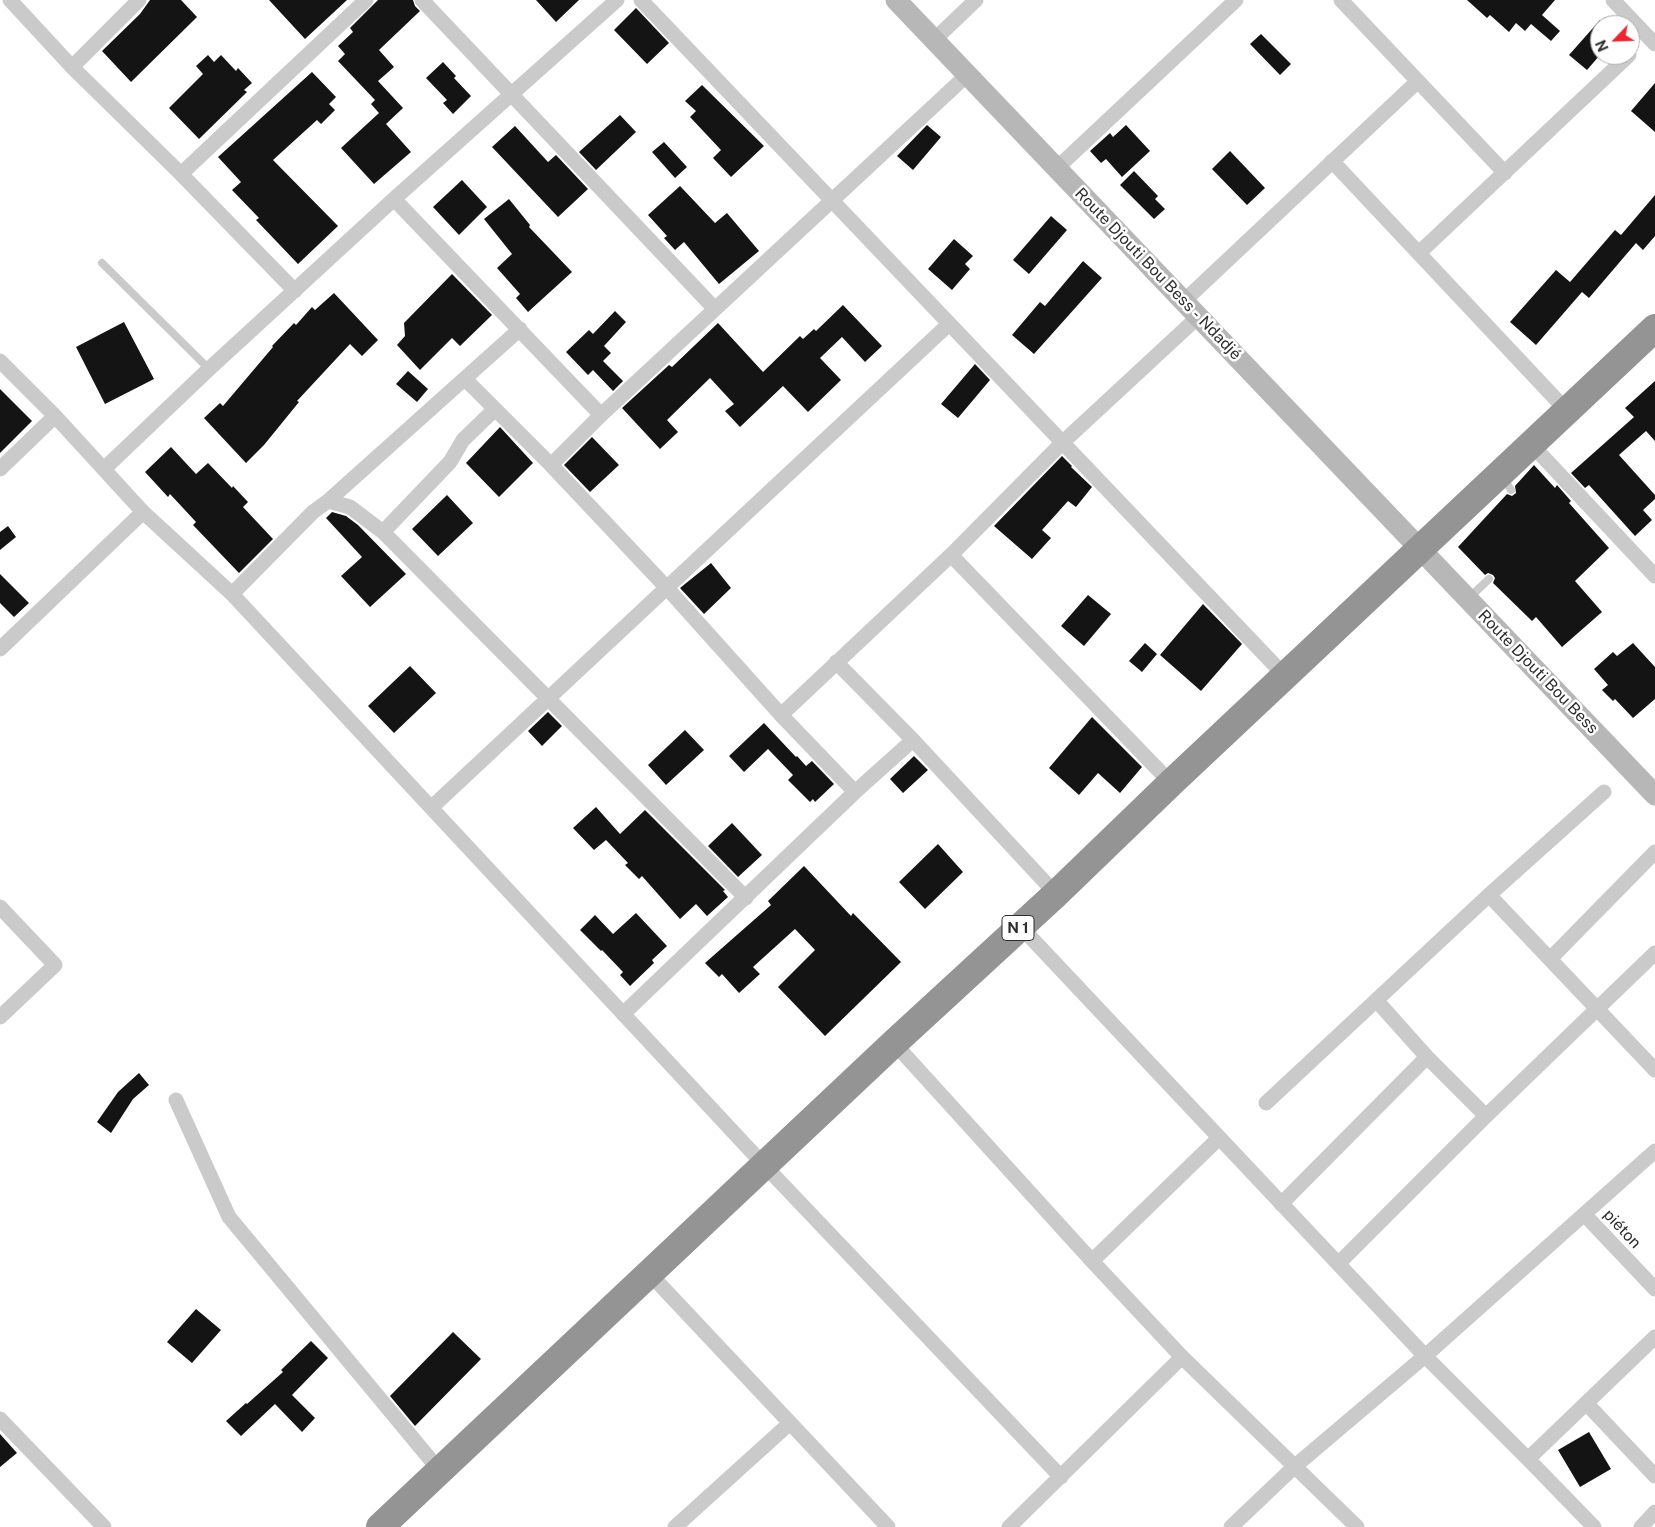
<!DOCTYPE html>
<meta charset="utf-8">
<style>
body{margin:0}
#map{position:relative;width:1655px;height:1527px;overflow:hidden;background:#fff;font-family:"Public Sans",sans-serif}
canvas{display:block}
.north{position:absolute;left:1590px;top:15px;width:50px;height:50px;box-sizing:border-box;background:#fff;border:1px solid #ababab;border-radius:50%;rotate:246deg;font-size:14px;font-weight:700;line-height:20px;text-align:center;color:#2d2d2d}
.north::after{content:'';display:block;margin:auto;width:18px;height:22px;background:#ef242f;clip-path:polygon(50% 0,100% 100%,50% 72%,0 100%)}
</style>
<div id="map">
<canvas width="1655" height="1527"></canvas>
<div class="north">N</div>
</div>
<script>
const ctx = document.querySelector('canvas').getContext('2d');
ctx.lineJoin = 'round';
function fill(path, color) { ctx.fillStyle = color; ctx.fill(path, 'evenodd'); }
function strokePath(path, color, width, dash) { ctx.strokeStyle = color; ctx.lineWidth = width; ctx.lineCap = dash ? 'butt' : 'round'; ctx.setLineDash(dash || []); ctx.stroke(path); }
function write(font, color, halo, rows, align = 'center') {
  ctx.font = font + ' "Public Sans",sans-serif'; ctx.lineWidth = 5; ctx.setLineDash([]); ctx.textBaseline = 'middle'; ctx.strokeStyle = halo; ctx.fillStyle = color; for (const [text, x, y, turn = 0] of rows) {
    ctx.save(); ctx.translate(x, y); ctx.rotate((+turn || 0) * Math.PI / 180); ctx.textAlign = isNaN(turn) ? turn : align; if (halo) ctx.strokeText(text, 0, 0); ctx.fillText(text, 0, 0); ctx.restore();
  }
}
fill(new Path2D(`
 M150,0H181L197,17L131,82L102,51L140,14Z
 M269,0H347L305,39Z
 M378,0H413L415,6L420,11L379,50L394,67L378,81L403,108L386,124L411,152L374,184L341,148L379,113L371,104L375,100L338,61L345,54L338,46L353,32L350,28Z
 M536,0H579L556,22Z
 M1467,0H1555L1542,15L1560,31L1551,41L1531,24L1525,31L1516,23L1509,32L1490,15L1487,18Z
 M636,8L669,43L647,64L614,30Z
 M1600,20V55L1587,70L1569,55Z
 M1261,34L1291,64L1280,75L1250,44Z
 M208,55L214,62L221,55L236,71L238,68L252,83L244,90L247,92L199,139L169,108L203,74L196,66Z
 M443,62L456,76L454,78L471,96L453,114L443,103L447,100L426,78Z
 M312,72L336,97L329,104L335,110L321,124L317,120L273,160L338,226L298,264L256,220L259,218L232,190L241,182L218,157Z
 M1655,83V132L1631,111Z
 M702,85L764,146L731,177L713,158L721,150L690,117L696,111L685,101Z
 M620,115L636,132L596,170L579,152Z
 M927,125L941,137L913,170L897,156Z
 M1126,125L1150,151L1122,177L1106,159L1101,163L1090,151L1110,133L1113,137Z
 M515,126L548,162L556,155L588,189L558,217L492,147Z
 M664,142L687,167L675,178L652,152Z
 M1230,151L1265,188L1247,205L1212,169Z
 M1134,171L1158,196L1155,199L1165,209L1154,219L1120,185Z
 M462,180L487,207L459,235L433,207Z
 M680,186L715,223L727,213L759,251L719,284L684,242L675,250L664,238L667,236L648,215Z
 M1655,195V236L1643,250L1636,243L1589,298L1582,292L1536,345L1510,322L1556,270L1570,282L1615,230L1621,235Z
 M509,199L530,225L529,227L572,272L528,312L516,298L520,294L497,268L512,254L484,219Z
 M1051,216L1067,230L1029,274L1013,260Z
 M954,239L973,256L965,264L970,269L952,290L928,269Z
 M1083,261L1102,278L1034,354L1012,335L1040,302L1045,306Z
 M452,274L492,315L460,346L452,338L420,370L397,345L405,336L404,323Z
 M334,293L378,340L362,356L350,344L297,401L299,402L264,445L246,463L204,418L220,403L223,406L273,347L272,346L294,323L296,325L312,307L315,310Z
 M843,305L882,346L865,362L842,337L820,358L841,380L808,412L783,386L740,427L725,411L734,404L710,378L667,420L678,432L660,449L622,408L669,365L672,367L718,323L763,372L800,336L803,339L814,329L816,331Z
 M615,311L626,322L604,346L611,353L603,361L623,381L613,391L593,370L588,375L566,352L589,330L593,334Z
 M124,322L154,379L105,404L76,347Z
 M975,364L990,380L958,418L941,404Z
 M408,371L428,389L417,402L396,384Z
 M1655,381V441L1646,431L1619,455L1655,495V499L1643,510L1652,520L1635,536L1589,485L1585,488L1571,473L1634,417L1625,408Z
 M0,389L32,421L0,453Z
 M500,427L533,463L499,497L466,463Z
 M592,437L619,465L590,492L564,465Z
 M171,447L196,474L208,463L232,488L233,486L248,502L243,507L273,539L239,573L193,525L196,522L170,494L168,497L145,472Z
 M1062,456L1072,466L1071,467L1092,487L1076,507L1068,501L1042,530L1051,538L1032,559L994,526Z
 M1534,465L1555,488L1557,485L1571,501L1569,503L1609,548L1575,581L1602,612L1562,647L1536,617L1532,621L1493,583L1495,578L1493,575L1488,573L1485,575L1458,547L1507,494L1512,496L1516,493L1515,486Z
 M447,495L473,523L438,556L412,529Z
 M332,512L346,516L358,525L406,574L370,607L341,576L362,557L326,518Z
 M8,526L16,537L0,550V532Z
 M711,563L731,588L704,614L680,588Z
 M0,574L29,603L14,617L0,603Z
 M1088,595L1111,614L1084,646L1061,626Z
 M1203,604L1242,644L1201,691L1160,655Z
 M1145,643L1157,654L1142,672L1129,661Z
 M1633,643L1655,667V699L1633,718L1615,699L1613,701L1602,690L1608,685L1594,669L1613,652L1617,656Z
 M410,666L436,693L394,733L368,706Z
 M548,712L562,726L542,746L528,731Z
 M1092,717L1142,767L1120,793L1098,773L1079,795L1049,768Z
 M764,723L796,757L797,756L806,766L812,761L834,784L815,802L813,799L810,802L788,780L793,775L768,749L744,772L729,756Z
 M685,730L704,750L666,785L648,765Z
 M914,756L928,770L903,793L890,779Z
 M596,807L620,834L645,810L725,890L723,891L728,897L707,916L696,904L680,919L642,876L639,879L625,865L628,863L606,840L594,850L573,828Z
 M732,823L762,855L738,877L708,846Z
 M938,844L963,872L925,909L899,882Z
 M804,866L851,916L853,913L901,962L825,1036L778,987L815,950L795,929L753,967L760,974L739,993L722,974L719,977L705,963L771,905L768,901Z
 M636,913L667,946L652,960L654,963L630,986L620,975L623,972L602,950L601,951L580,930L595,915L613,934Z
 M139,1073L149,1085L133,1099L111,1133L97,1122L118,1092Z
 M196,1309L221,1330L192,1363L167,1342Z
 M453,1332L481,1359L415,1426L390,1396Z
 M311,1341L328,1358L292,1395L315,1418L302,1432L275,1404L241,1436L226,1421L246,1403L247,1404L283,1372L281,1370Z
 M1589,1432L1611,1469L1580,1487L1558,1450Z
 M0,1434L17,1453L0,1467Z`), '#141414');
strokePath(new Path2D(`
 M102,263L209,369
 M1503,477L1511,490
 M1470,597L1489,579`), '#cacaca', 8);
strokePath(new Path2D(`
 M10,0L72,67L181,174L295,291
 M422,0L715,309
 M641,0L1285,676
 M1341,0L1505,173
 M1613,0L1655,44
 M934,40L976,0
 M72,67L139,0
 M1332,161L1567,411
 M1057,168L1236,0
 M181,174L366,0
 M394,199L601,415
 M1419,253L1629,55
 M1184,301L1418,81
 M0,361L55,416L143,512L232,594L764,1165L1061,1477
 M465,379L551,465L667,588L781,715L855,792
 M1531,444L1655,576
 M551,465L601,415L967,75
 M105,468L209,369L394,199L617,0
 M0,469L55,416
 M328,501L520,329
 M383,532L450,462L463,440L495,409
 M951,555L1171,783
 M232,594L313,512L328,501L350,507L383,532L746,898
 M0,649L143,512
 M836,662L913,740L1056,894
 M781,715L951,555L1062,443L1198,317
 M432,807L949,324
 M1489,895L1655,1070
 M0,907L55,965L0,1017
 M1020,926L1425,1356L1528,1459L1594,1527
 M1550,959L1655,852
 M1376,1000L1427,1057L1486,1116
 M623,1014L855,792L913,740
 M894,1043L1092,1261L1182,1357L1357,1527
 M176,1100L229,1217L440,1471
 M1266,1103L1489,895L1604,792
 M1281,1204L1427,1057
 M1585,1215L1655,1289
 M1092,1261L1219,1138
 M1339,1263L1486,1116L1655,953
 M649,1273L888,1527
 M1586,1403L1655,1476
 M0,1419L104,1527
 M1528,1459L1655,1337
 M675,1527L790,1423
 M1009,1527L1182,1357
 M1231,1527L1294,1467L1425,1356L1655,1151
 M1641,1527L1655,1512`), '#cacaca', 15);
strokePath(new Path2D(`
 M896,0L1655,795`), '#b7b7b7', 21);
strokePath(new Path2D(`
 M380,1527L894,1043L1056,894L1171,783L1655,328`), '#949494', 28);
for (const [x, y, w] of [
 [1018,928,32]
]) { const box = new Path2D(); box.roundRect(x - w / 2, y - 12.5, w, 25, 4); ctx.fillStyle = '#fff'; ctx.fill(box); strokePath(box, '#2d2d2d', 1); }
write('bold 15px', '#2d2d2d', null, [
 ["N 1",1018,928]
]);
write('16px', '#2d2d2d', '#fff', [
 ["Route Djouti Bou Bess - Ndadjé",1158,274,46],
 ["Route Djouti Bou Bess",1538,672,46],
 ["piéton",1622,1229,47]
]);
</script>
